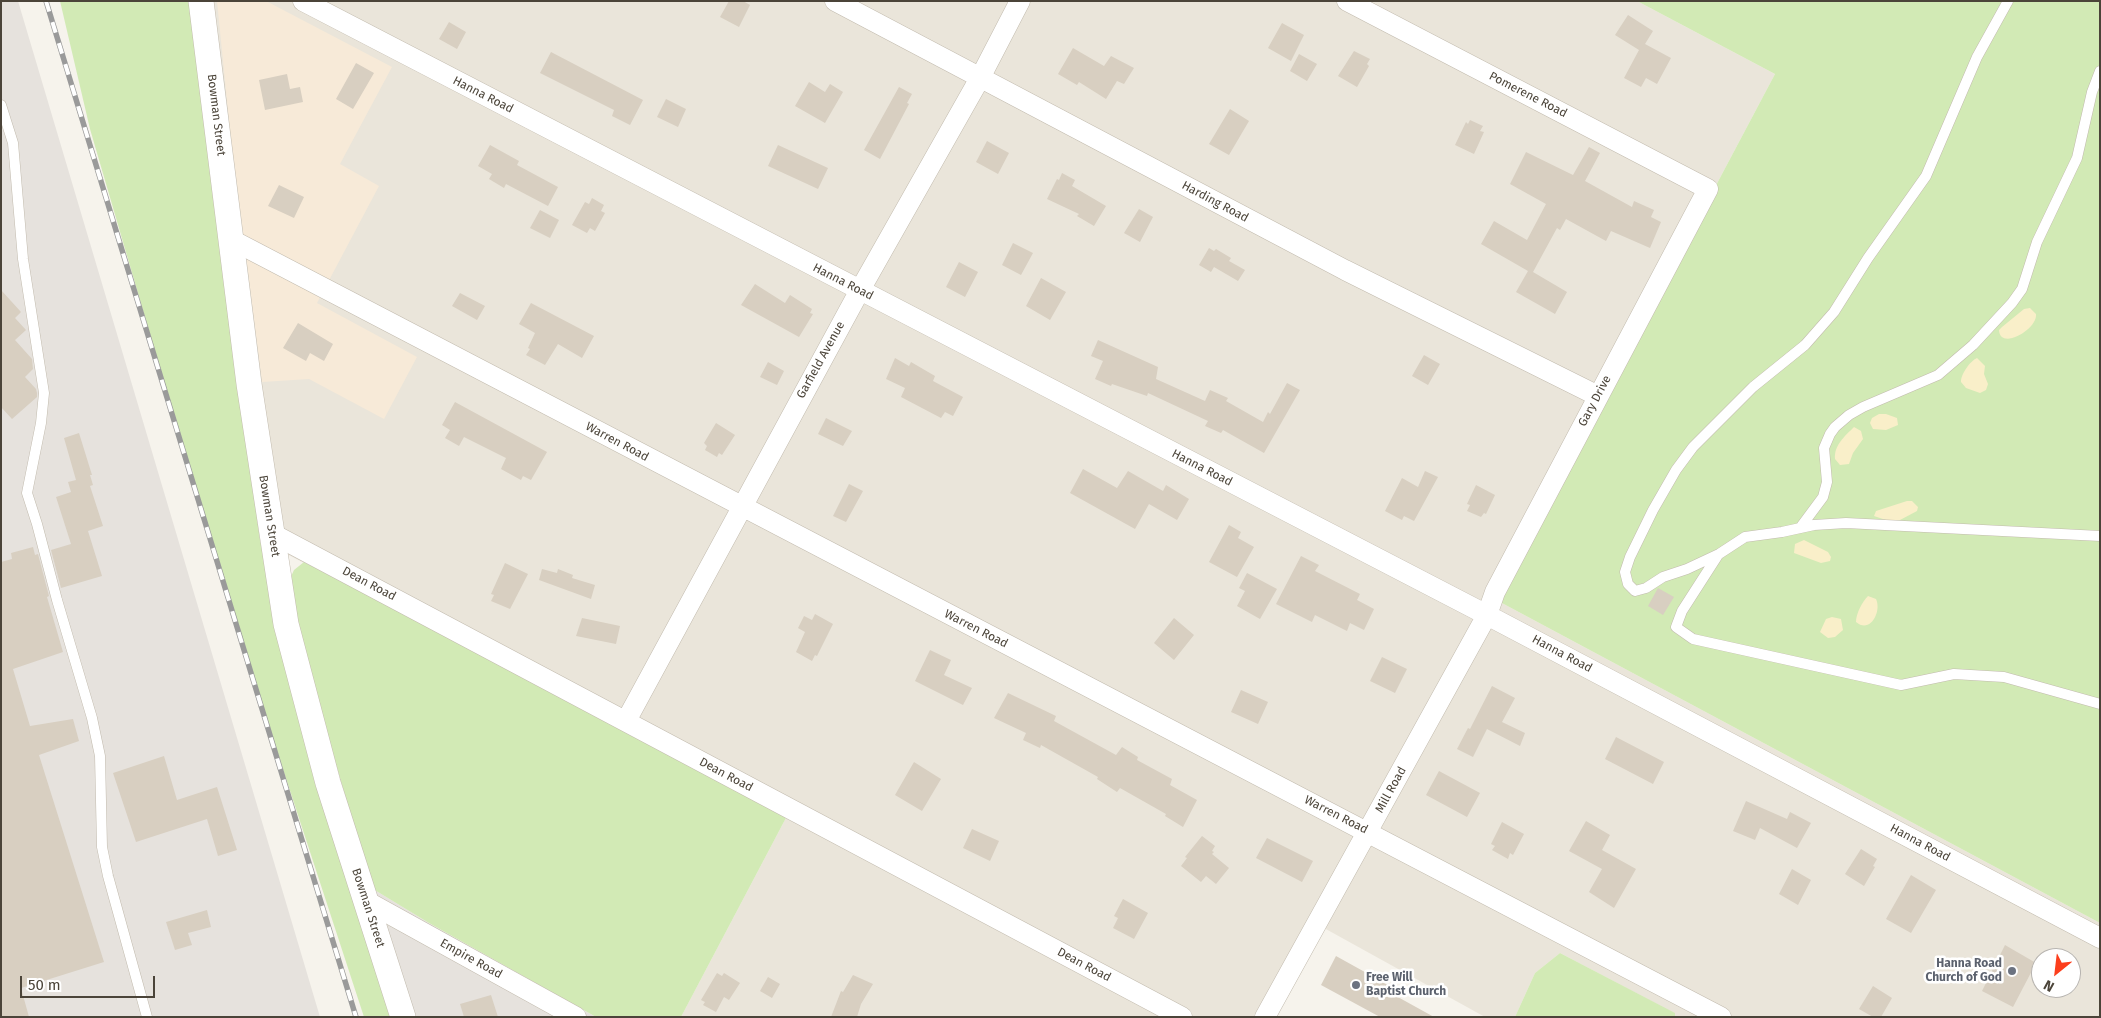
<!DOCTYPE html>
<style>
body{margin:0}
#map{position:relative;width:2101px;height:1018px;overflow:hidden;background:#f6f3ec;font-family:"Fira Sans",sans-serif}
canvas{display:block}
.frame{position:absolute;inset:0;border:2px solid #4b4439;pointer-events:none}
.north{position:absolute;left:2031px;top:948px;width:50px;height:50px;box-sizing:border-box;background:#fff;border:1px solid #b7b4b0;border-radius:50%;rotate:209deg;font-size:14px;font-weight:700;line-height:20px;text-align:center;color:#4b4439}
.north::after{content:'';display:block;margin:auto;width:18px;height:22px;background:#fc3f1d;clip-path:polygon(50% 0,100% 100%,50% 72%,0 100%)}
.scale{position:absolute;left:20px;top:976px;width:135px;height:22px;box-sizing:border-box;border:2px solid #4b4439;border-top:0;padding-left:6px;font-size:15px;line-height:18px;white-space:nowrap;color:#4b4439;-webkit-text-stroke:4px #fff;paint-order:stroke}
</style>
<div id="map">
<canvas width="2101" height="1018"></canvas>
<div class="frame"></div>
<div class="north">N</div>
<div class="scale">50 m</div>
</div>
<script>
const ctx = document.querySelector('canvas').getContext('2d');
ctx.lineJoin = 'round';
function fill(path, color) { ctx.fillStyle = color; ctx.fill(path, 'evenodd'); }
function strokePath(path, color, width, dash) { ctx.strokeStyle = color; ctx.lineWidth = width; ctx.lineCap = dash ? 'butt' : 'round'; ctx.setLineDash(dash || []); ctx.stroke(path); }
function write(font, color, halo, rows, align = 'center') {
  ctx.font = font + ' "Fira Sans",sans-serif'; ctx.lineWidth = 5; ctx.setLineDash([]); ctx.textBaseline = 'middle'; ctx.strokeStyle = halo; ctx.fillStyle = color; for (const [text, x, y, turn = 0] of rows) {
    ctx.save(); ctx.translate(x, y); ctx.rotate((+turn || 0) * Math.PI / 180); ctx.textAlign = isNaN(turn) ? turn : align; if (halo) ctx.strokeText(text, 0, 0); ctx.fillText(text, 0, 0); ctx.restore();
  }
}
fill(new Path2D(`
 M189,1H1637L1775,74L1501,591L1500,602L2100,923V1017H1675L1674,1013L1560,953L1535,973L1515,1017H1485L1324,928L1276,1017H681L787,816L260,540ZM2041,958H2071V988H2041Z`), '#eae5da');
fill(new Path2D(`
 M217,1H266L392,67L340,164L379,186L317,303L417,357L384,419L309,379L262,382L230,131Z`), '#f7ead8');
fill(new Path2D(`
 M1,1H18L320,1017H1Z
 M373,889L429,923L596,1017H414Z`), '#e6e2dd');
fill(new Path2D(`
 M60,1H189L260,540L355,906L390,1017H364L227,598L90,129Z
 M1637,1H2100V923L1500,602L1501,591L1775,74Z
 M304,562L787,816L681,1017H596L429,923L373,889L306,664L289,581L294,570Z
 M1560,953L1675,1013V1017H1515L1535,973Z`), '#d2eab5');
fill(new Path2D(`
 M2030,308L2036,314C2038,329 2000,351 1999,330L2002,327L2024,309Z
 M1977,358L1985,366L1984,374L1988,384L1986,390L1980,393L1966,388L1961,382C1961,374 1970,361 1977,358Z
 M1879,414H1886L1897,418L1898,425L1886,430L1873,429L1870,423L1872,418Z
 M1854,427L1861,431L1863,439L1853,453L1849,464L1840,465L1835,459C1834,445 1845,436 1854,427Z
 M1907,501H1912L1918,507L1917,511L1900,520L1889,521L1874,516L1876,511Z
 M1804,540L1828,552L1831,557L1830,561L1821,563L1794,553L1795,544Z
 M1868,596L1876,599C1882,612 1870,634 1856,622C1856,614 1862,602 1868,596Z
 M1832,617L1841,619L1843,630L1835,637L1828,638L1820,632L1826,619Z`), '#f9efc9');
fill(new Path2D(`
 M729,1H743L750,5L739,27L720,17Z
 M1628,15L1653,31L1645,44L1671,58L1657,84L1646,78L1641,87L1624,78L1639,50L1615,35Z
 M449,22L466,32L457,49L439,39Z
 M1282,23L1304,35L1291,61L1268,48Z
 M1073,48L1104,66L1111,56L1134,68L1124,84L1117,81L1106,99L1079,82L1077,85L1058,74Z
 M1354,51L1370,59L1367,64L1369,66L1357,87L1338,76Z
 M551,52L643,100L630,125L612,116L614,110L540,73Z
 M1299,54L1317,64L1307,81L1290,71Z
 M356,63L374,73L353,109L336,99Z
 M287,74L290,89L300,87L303,102L265,110L259,80Z
 M809,82L825,92L830,84L843,92L825,123L795,106Z
 M899,87L912,94L907,103L909,104L880,159L864,150Z
 M666,99L686,109L678,127L657,117Z
 M1230,109L1249,121L1229,155L1209,144Z
 M1470,120L1483,126L1480,131L1484,132L1474,154L1455,145L1466,122L1468,124Z
 M987,141L1009,153L998,174L976,162Z
 M490,145L519,161L517,165L558,187L548,206L506,184L504,188L489,179L492,174L478,166Z
 M778,145L828,168L818,189L768,166Z
 M1589,147L1600,153L1585,181L1632,207L1634,201L1654,210L1651,217L1661,222L1650,248L1611,231L1606,241L1566,219L1560,230L1557,228L1533,272L1567,292L1555,314L1516,292L1528,271L1481,244L1494,221L1527,240L1546,204L1510,184L1526,152L1573,175Z
 M1062,173L1075,180L1072,186L1106,206L1094,226L1077,216L1079,214L1047,199L1057,179L1059,180Z
 M279,185L304,197L294,218L268,206Z
 M592,198L604,205L601,211L605,213L595,231L590,228L587,233L572,225L585,202L589,204Z
 M1139,209L1153,217L1140,242L1124,233Z
 M540,210L559,220L550,238L530,228Z
 M1013,243L1033,253L1021,275L1002,265Z
 M1209,248L1214,251L1216,249L1231,258L1229,261L1245,270L1238,281L1214,267L1211,272L1199,265Z
 M959,262L978,272L965,297L946,287Z
 M1041,278L1066,292L1050,320L1026,306Z
 M755,284L785,303L790,295L812,309L810,313L813,314L799,337L741,305Z
 M1,290L21,312L15,318L26,330L15,340L32,359L33,369L25,377L36,389L37,393V397L12,419L1,407Z
 M460,293L485,306L477,320L452,306Z
 M531,303L594,336L582,358L558,344L545,365L526,355L530,349L528,348L535,333L519,324Z
 M298,323L333,344L324,361L310,353L306,361L283,348Z
 M1098,340L1158,367L1156,379L1205,401L1210,390L1228,398L1226,401L1263,422L1268,412L1270,414L1287,383L1300,390L1264,453L1223,430L1221,433L1205,426L1208,421L1148,393L1147,396L1112,384L1111,386L1095,379L1103,361L1091,356Z
 M1424,355L1440,364L1428,385L1412,376Z
 M895,358L909,366L911,362L935,376L933,381L963,397L953,416L945,412L941,418L901,397L905,388L886,379Z
 M768,362L784,371L777,385L760,377Z
 M455,402L547,452L531,480L523,476L521,480L501,469L506,458L464,437L459,446L445,438L450,430L442,425Z
 M826,418L852,431L843,446L818,434Z
 M716,423L735,435L722,455L719,453L717,457L705,450L707,446L704,443Z
 M79,433L92,475H90L93,485L90,486L103,526L88,531L102,576L61,588L51,550L71,544L56,497L71,492L68,482L76,480L64,438Z
 M1083,469L1117,488L1128,471L1163,491L1166,485L1189,499L1177,520L1149,504L1135,529L1070,493Z
 M1425,471L1438,477L1414,521L1404,516L1402,520L1385,511L1402,478L1418,487Z
 M849,484L863,491L846,522L833,516Z
 M1476,485L1495,495L1486,514L1484,513L1481,517L1467,511L1470,505L1467,504Z
 M1229,525L1241,532L1238,538L1254,547L1237,577L1209,562Z
 M33,547L35,555L38,554L49,596L47,597L63,652L13,669L30,726L73,719L79,741L39,755L104,962L21,988L29,1017H1V562L12,559L11,553Z
 M1301,556L1319,565L1315,571L1360,594L1357,600L1374,609L1364,630L1350,623L1347,631L1315,615L1312,622L1276,604Z
 M505,563L528,574L510,609L491,601L494,595L491,594Z
 M542,569L557,573L558,569L573,575L572,578L595,585L591,599L539,580Z
 M1247,573L1277,589L1260,619L1237,606L1245,591L1239,588Z
 M1658,588L1674,597L1663,615L1648,606Z
 M815,614L833,624L817,656L815,655L812,661L796,652L805,632L798,628L804,616L812,620Z
 M582,618L620,626L616,644L576,636Z
 M1174,618L1194,635L1174,660L1154,643Z
 M930,650L951,660L944,675L972,688L963,705L915,681Z
 M1382,657L1407,669L1395,693L1370,681Z
 M1492,686L1515,698L1502,722L1525,733L1520,746L1487,729L1473,757L1457,749L1468,728L1470,729Z
 M1241,690L1268,702L1258,724L1231,712Z
 M1008,693L1056,716L1054,721L1116,755L1122,747L1138,757L1137,760L1172,779L1170,785L1197,800L1183,827L1165,816L1166,814L1120,788L1117,792L1097,779L1098,777L1041,745L1040,748L1023,740L1026,733L994,718Z
 M1616,737L1664,762L1653,784L1605,759Z
 M164,756L177,800L217,787L237,850L218,856L207,819L136,842L113,773Z
 M914,762L941,779L922,811L895,795Z
 M1439,771L1480,793L1467,817L1426,795Z
 M1746,801L1787,819L1790,812L1811,823L1797,848L1760,828L1755,840L1733,831Z
 M1586,821L1610,835L1602,850L1636,869L1614,908L1589,892L1602,869L1569,851Z
 M1502,822L1524,834L1513,855L1510,853L1508,859L1492,850L1495,846L1491,844Z
 M972,829L999,841L990,861L963,848Z
 M1202,836L1215,846L1212,851L1214,852L1212,854L1229,868L1216,884L1206,876L1201,882L1181,866L1187,858L1185,857Z
 M1267,838L1313,861L1302,882L1256,858Z
 M1861,849L1877,859L1873,866L1875,867L1864,886L1845,874Z
 M1792,869L1811,880L1798,905L1779,894Z
 M1911,875L1936,890L1911,933L1886,919Z
 M1123,899L1148,913L1134,939L1113,928L1118,918L1114,916Z
 M207,910L211,927L188,933L192,945L175,950L166,922Z
 M2005,945L2036,963L2013,1007L1982,991Z
 M1336,956L1390,986L1387,991L1434,1017H1380L1321,985Z
 M717,973L722,976L724,973L740,983L729,1000L724,997L716,1012L703,1005L705,1002L701,1000Z
 M853,975L873,984L861,1004L857,1017H831L841,991L843,992Z
 M768,977L780,984L772,998L760,991Z
 M1873,986L1892,998L1881,1017H1873L1859,1009Z
 M491,995L498,1017H464L460,1004Z`), '#d8cfc1');
const service = new Path2D(`
 M2008,1L1977,57L1926,176L1868,258L1834,312L1805,345L1753,387L1693,447L1676,470L1653,510L1630,557L1625,572L1628,584L1635,591L1646,588L1663,577L1687,569L1719,554L1745,537L1782,532L1814,525L1846,523L2100,536
 M1,105L13,143L23,259L44,393L41,423L27,493L37,524L57,600L92,718L100,756L102,847L108,876L147,1017
 M1800,528L1823,497L1827,482L1824,448L1830,434L1835,427L1849,415L1863,407L1938,375L1973,345L2012,303L2022,289L2037,242L2077,158L2092,92L2100,71
 M1718,555L1682,611L1676,627L1693,639L1901,685L1954,674L2004,677L2100,704`);
const minor = new Path2D(`
 M303,1L1487,615L2100,938
 M835,1L1345,270L1598,396
 M232,240L1721,1017
 M271,533L1182,1017
 M626,721L860,290L980,78L1020,1
 M366,901L576,1017
 M1265,1017L1487,615L1495,592L1708,189L1347,1`);
const tertiary = new Path2D(`
 M201,1L249,384L286,624L328,783L403,1017`);
strokePath(service, '#c2bbae', 11);
strokePath(minor, '#c2bbae', 21);
strokePath(tertiary, '#c2bbae', 26);
strokePath(service, '#fff', 10);
strokePath(minor, '#fff', 20);
strokePath(tertiary, '#fff', 25);
const rail = new Path2D(`
 M46,1L356,1017`);
strokePath(rail, '#9a9a9a', 5.5);
strokePath(rail, '#fff', 4, [11]);
for (const [x, y, r, color] of [
 [2012,971,5,"#6b7280"],
 [1356,985,5,"#6b7280"]
]) { const dot = new Path2D(); dot.arc(x, y, r, 0, 2 * Math.PI); ctx.fillStyle = color; ctx.fill(dot); strokePath(dot, '#fff', 2); }
write('12px', '#4b4439', '#fff', [
 ["Hanna Road",483,95,27],
 ["Pomerene Road",1528,95,27],
 ["Bowman Street",216,115,83],
 ["Harding Road",1215,202,28],
 ["Hanna Road",843,282,27],
 ["Garfield Avenue",821,360,-61],
 ["Gary Drive",1595,401,-62],
 ["Warren Road",617,442,28],
 ["Hanna Road",1202,468,27],
 ["Bowman Street",269,516,81],
 ["Dean Road",369,584,28],
 ["Warren Road",976,629,27],
 ["Hanna Road",1562,654,28],
 ["Dean Road",726,775,28],
 ["Mill Road",1391,790,-61],
 ["Warren Road",1336,815,27],
 ["Hanna Road",1920,843,28],
 ["Bowman Street",368,908,72],
 ["Empire Road",471,959,29],
 ["Dean Road",1084,965,28]
]);
write('bold 12px', '#5b616d', '#fff', [
 ["Hanna Road",2002,964],
 ["Church of God",2002,978],
 ["Free Will",1366,978,"left"],
 ["Baptist Church",1366,992,"left"]
], 'right');
</script>
